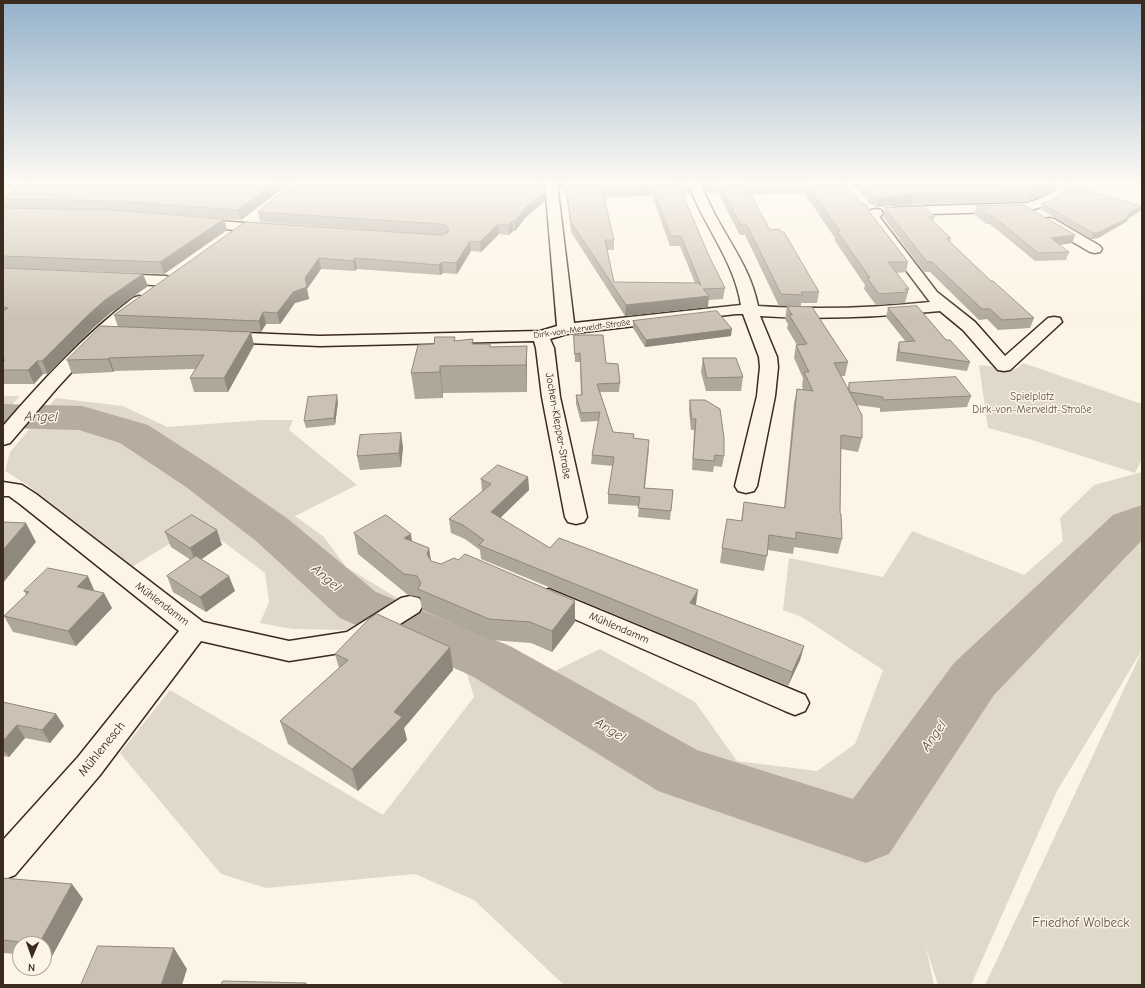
<!DOCTYPE html>
<meta charset="utf-8">
<style>
body{margin:0}
#map{position:relative;width:1145px;height:988px;overflow:hidden;background:#fcf5e5;font-family:"Comic Neue",sans-serif}
canvas{display:block}
.frame{position:absolute;inset:0;border:4px solid #3b2a1e;pointer-events:none}
.north{position:absolute;left:12px;top:936px;width:40px;height:40px;box-sizing:border-box;background:#fcf5e5;border:1px solid #afa495;border-radius:50%;rotate:182deg;font-size:11px;font-weight:700;line-height:16px;text-align:center;color:#3b2a1e}
.north::after{content:'';display:block;margin:auto;width:14px;height:18px;background:#3b2a1e;clip-path:polygon(50% 0,100% 100%,50% 72%,0 100%)}
</style>
<div id="map">
<canvas width="1145" height="988"></canvas>
<div class="frame"></div>
<div class="north">N</div>
</div>
<script>
const ctx = document.querySelector('canvas').getContext('2d');
ctx.lineJoin = 'round';
function fill(path, color) { ctx.fillStyle = color; ctx.fill(path, 'evenodd'); }
function strokePath(path, color, width, dash) { ctx.strokeStyle = color; ctx.lineWidth = width; ctx.lineCap = dash ? 'butt' : 'round'; ctx.setLineDash(dash || []); ctx.stroke(path); }
function write(font, color, halo, rows, align = 'center') {
  ctx.font = font + ' "Comic Neue",sans-serif'; ctx.lineWidth = 3; ctx.setLineDash([]); ctx.textBaseline = 'middle'; ctx.strokeStyle = halo; ctx.fillStyle = color; for (const [text, x, y, turn = 0] of rows) {
    ctx.save(); ctx.translate(x, y); ctx.rotate((+turn || 0) * Math.PI / 180); ctx.textAlign = isNaN(turn) ? turn : align; if (halo) ctx.strokeText(text, 0, 0); ctx.fillText(text, 0, 0); ctx.restore();
  }
}
fill(new Path2D(`
 M1023,363L1142,404V459L1135,473L1029,439L988,428L979,365L1016,369Z
 M3,396H20L3,415Z
 M56,398L123,406L167,427L262,420H293L289,430L357,485L295,516L324,537L346,567L399,599L348,630L292,629L260,623L269,602L265,573L201,525L133,566L26,484L5,471L10,452Z
 M1142,472V650L1057,791L971,985H938L926,947L934,985H564L474,900L415,874L266,888L221,874L120,753L170,690L383,815L474,697L465,668L615,744L686,787L877,847L956,727L930,708L877,787L845,807L731,775L549,674L600,649L695,702L737,761L817,771L855,744L883,670L802,617L783,610L789,558L883,577L912,531L1024,575L1063,541L1060,518L1094,485Z
 M1142,651V985H985Z`), '#e0d8c8');
fill(new Path2D(`
 M3,404L82,406L148,425L216,469L288,519L376,592L510,646L697,750L853,799L954,663L1113,515L1142,505V540L994,695L889,854L866,863L658,791L472,676L340,618L256,541L186,487L120,443L79,430L3,428Z`), '#b7ad9e');
const minor = new Path2D(`
 M545,183H557L574,323L741,305C734,260 703,225 688,183H700C706,196 712,210 719,222C735,251 751,272 758,306C815,310 873,308 930,302L868,220L866,216L871,210L876,209L881,210L883,213L880,217L881,219L937,292L975,322L1005,356L1048,318L1054,317L1060,318L1062,322L1010,370L1004,371L998,370L963,330L940,311C880,317 820,320 760,316L777,357L778,367L775,396L757,486L754,491L746,493L738,491L735,486L757,396L760,367L759,357L743,314H736L567,334L550,339L554,348L560,397L587,517L584,522L576,524L568,522L565,517L542,397L536,348L534,341L320,346L223,342L217,341L214,337L217,333L223,332L320,336L540,331L557,326Z
 M1057,183H1069V190L1063,196L1047,205L1028,211L899,215L894,214L892,211L894,208L899,207L1027,203C1038,200 1048,195 1057,189Z
 M1049,218L1054,219L1100,246L1102,249L1100,252L1095,253L1090,252L1044,225L1042,222L1044,219Z
 M196,219L269,225L274,226L276,229L274,232L269,233L191,226L189,223L191,220Z
 M115,274L166,276L171,278L174,281L171,284L166,286L110,282L107,279L110,276Z
 M139,296L145,298L147,301L90,352L57,388L10,443L3,445V426C43,380 84,335 133,298Z
 M3,482L22,485L36,494L203,622L289,641L347,632L401,598L410,596L419,598L423,605L419,612L362,648L353,651L289,661L201,641L100,775L15,875L3,880V840L78,757L179,631L20,504L9,496H3Z
 M549,589L805,695L809,703L805,711L795,715L785,711L540,604L536,598L540,592Z`);
strokePath(minor, '#3b2a1e', 3);
fill(minor, '#fcf5e5');
fill(new Path2D(`
 M3,183H290L241,220L224,219L227,230L164,274L3,268V197L17,189L3,188Z
 M558,183H691L690,193H682L709,256L725,288L723,299L708,300V307L625,316L571,232L565,185L559,189ZM652,196L670,246H680L695,283L614,282L607,250H614V240L605,199H608V197Z
 M701,183H845L860,202L867,207L871,214L908,262L906,272L896,273L909,289L905,303L876,305L864,289L865,285L835,241V238L804,193L750,194L770,230L819,292L817,303H801V306H779L745,235H740L736,228L718,193H706Z
 M852,183H1057L1056,188L1042,196L1027,202L912,204L877,207L870,204Z
 M545,201L526,217L515,231H513L509,235L499,234L481,252L471,251L457,274L443,273L440,275L357,269L355,271L321,269L307,289L309,299L295,303L280,324H266L261,332L118,327L114,315L245,222L441,235H443L260,222L258,212Z
 M1042,204L1142,206V208L1140,211L1129,218L1126,222L1098,238L1091,239L1040,209Z
 M977,206L1075,235L1072,243L1060,245L1069,252L1066,260L1035,261L990,224H986L974,214Z
 M885,208L935,217L933,222L951,238L950,242L991,281L1034,318L1030,328L998,330L987,319L979,320L930,272H924L883,217Z
 M3,268L148,286L110,313L93,328L48,374H43L34,384H3Z
 M787,306L848,362L845,376H841L848,389L849,383L971,396L967,407L880,412V408L856,405L862,438L858,452L841,449L840,513L842,539L838,554L794,547L793,554L768,550L764,571L720,563L722,548L741,521L744,502L784,508L794,403L797,389L803,390L802,386L803,378L794,358L796,345H797L787,328L788,324L785,319Z
 M888,308L946,340L970,362L967,371L896,361L897,351L899,342H906L886,317Z
 M633,321L731,336L645,347L633,328Z
 M574,335L606,363L620,383L619,392H600L613,432L634,438L649,449L645,488L673,490L670,520L638,517L639,506L608,504V494L613,466L591,464L592,455L599,421L581,422L576,404V395H581L580,362H575Z
 M473,339V344H490V347L527,346V392L443,393V398L415,399L411,373L434,344L455,341Z
 M254,345L228,392H194L190,378L196,369L114,371L113,372L72,374L67,360Z
 M703,358L743,377L741,391H706L701,372Z
 M690,400L724,456L722,467L714,466L713,472L692,470L694,430H691L689,410Z
 M338,402L335,425L306,428L304,421Z
 M403,447L401,467L360,470L357,456Z
 M528,477L529,490L500,518L550,548L696,604V605L804,646L800,660L788,686L481,559L480,550L465,539L451,533L449,519L482,491L481,479Z
 M165,532L222,545L201,559L235,591L206,612L173,592L167,576L191,560L171,547Z
 M354,533L412,542L429,548L431,561L575,622L552,652L531,643L491,640L422,610L420,597L408,595L358,554Z
 M24,591H95L112,608L76,646L13,632L4,616L26,595Z
 M450,647L453,670L404,728L407,740L358,791L288,744L280,721L339,668L335,654Z
 M3,702L56,714L64,726L50,743L25,738L9,757L3,756Z
 M3,878L83,899L51,958L44,957V944H20V954L3,953Z`), '#afa79a');
fill(new Path2D(`
 M275,183H290L241,220L238,210Z
 M559,183H565V185L559,189Z
 M1052,183H1057L1056,188L1042,196L1027,202L1030,192Z
 M545,192V201L526,217L515,231V221L526,207Z
 M914,194L912,204L877,207L879,198Z
 M1142,206L1140,211L1129,218L1126,222L1098,238L1091,239L1093,233L1126,216L1129,213Z
 M224,219L227,230L164,274L160,262Z
 M512,221L513,231L509,235V225Z
 M498,224L499,234L481,252L480,242Z
 M1075,235L1072,243L1048,246L1051,238Z
 M470,241L471,251L457,274L456,263Z
 M319,258L321,269L307,289L309,299L295,303L280,324L277,313L305,278Z
 M355,258L357,269L355,271L353,261Z
 M442,262L443,273L440,275L439,265Z
 M143,274L148,286L110,313L93,328L48,374L42,361L88,315L105,300Z
 M709,296L708,307L625,316L626,305Z
 M263,312L266,324L261,332L259,321Z
 M732,329L731,336L645,347L646,340Z
 M251,332L254,345L228,392L224,378Z
 M527,346V392L526,365Z
 M109,358L114,371L113,372L108,359Z
 M37,361L43,374L34,384L28,370Z
 M440,366L443,393V398L440,372Z
 M337,395L338,402L335,425L334,418Z
 M401,433L403,447L401,467L399,453Z
 M528,477L529,490L492,526L491,512Z
 M26,523L36,542L3,583V550Z
 M217,530L222,545L196,563L190,548Z
 M411,534L414,555L404,538Z
 M429,548L432,569L427,554Z
 M88,576L95,592L77,587Z
 M229,576L235,591L206,612L200,597Z
 M698,590L696,604L688,617L690,603Z
 M104,593L112,608L76,646L68,631Z
 M575,601V622L552,652V631Z
 M804,646L800,660L788,686L792,672Z
 M450,647L453,670L404,728L407,740L358,791L352,769L394,712Z
 M56,714L64,726L50,743L42,730Z
 M17,725L25,738L9,757L3,749V741Z
 M72,884L83,899L51,958L44,949V944H39Z
 M174,948L187,969L182,985H161Z`), '#8f887d');
const building = new Path2D(`
 M30,183H275L238,210L116,201L3,199V197Z
 M294,183H544L545,192L526,207L515,221H512L509,225L498,224L480,242L470,241L456,263L442,262L439,265L355,258L353,261L319,258L305,278L307,287L293,292L277,313L263,312L259,321L114,315L245,222L441,235L447,233L449,229L446,225L441,224L258,212Z
 M566,183H691H678L709,256L725,288L703,289L709,296L626,305L571,222ZM652,186L671,236H681L701,286L699,283L614,282L605,240H614L602,190H608L607,187Z
 M707,183H845L860,202L867,205V207L871,214L908,262H888L909,289H905L908,292L879,294L867,278H870L837,231H840L805,183L745,184L770,230L779,229L781,232H784L819,292H801L803,295L781,294L747,225H741L737,218L719,183Z
 M862,183H1052L1045,186L1030,192L914,194L879,198L872,194Z
 M1071,186L1142,206L1129,213L1131,214L1126,216L1129,217L1100,232L1093,233L1042,204L1060,196Z
 M1024,205L1075,235L1051,238L1069,252L1038,253L993,216H989L977,206Z
 M924,206L935,217H928L951,238H946L991,281H993L1034,318L1002,320L990,309H982L932,262H927L885,208Z
 M3,208L115,210L224,219L160,262L3,256Z
 M3,268L143,274L105,300L88,315L42,361H37L28,370H3V361L5,360H3V311L8,308L3,307Z
 M787,306L812,307L848,362L834,363L862,415V438L841,435L840,513L841,514L842,539L796,532V539L769,535L767,556L722,548L727,519L742,521L744,502L785,508L797,389L813,391L804,372H809L796,345L807,344L789,315H792Z
 M917,306L946,340H950L970,362L899,352V342L915,341L888,308Z
 M717,311L732,329L646,340L633,321Z
 M101,326L251,332L224,378H190L204,355L109,358L108,359L67,360Z
 M574,335H603L606,363L618,364L620,383L597,384L613,432L634,434L633,438L649,440L644,488L673,490L671,511L638,508L640,497L608,494L614,457L592,455L600,412L581,413L576,395H582L580,353L575,354Z
 M435,337H455L454,341L473,339L472,344H490V347L527,346L526,365L440,366V372L411,373L418,345L434,344Z
 M703,358H736L743,377L707,378Z
 M956,377L971,396L883,400V397L850,392L849,391V383Z
 M337,395L334,418L304,421L308,397Z
 M690,400H705L720,409L724,438V456L715,455L714,461L693,459L696,419H692Z
 M401,433L399,453L357,456L360,435Z
 M498,465L528,477L491,512L550,548L559,538L698,590L690,603L804,646L792,672L479,545L484,540L463,525L449,519L491,484L481,479Z
 M192,515L217,530L190,548L165,532Z
 M386,515L411,534L404,538L429,548L427,554L431,561L441,564L454,558L458,560L465,554L575,601L552,631L530,622L489,619L418,589L421,583L417,576L404,574L354,533Z
 M3,522L26,523L3,550Z
 M196,556L229,576L200,597L167,576Z
 M48,568L88,576L77,587L104,593L68,631L4,616L29,592L24,591Z
 M377,614L450,647L394,712L402,717L352,769L280,721L348,660L335,654L368,620Z
 M3,702L56,714L42,730L17,725L3,741Z
 M3,878L72,884L39,944L3,940Z
 M98,946L174,948L161,985H81Z
 M223,981L306,983V985H221Z`);
fill(building, '#ccc2b3');
strokePath(building, '#8f887d', 1);
const sky = ctx.createLinearGradient(0, 0, 0, 321);
sky.addColorStop(0, '#94b1ca');
sky.addColorStop(0.57, '#fefaf3');
sky.addColorStop(1, '#fefaf300');
ctx.fillStyle = sky;
ctx.fillRect(0, 0, 1145, 321);
write('9px', '#3b2a1e', '#fcf5e5', [
 ["Dirk-von-Merveldt-Straße",582,329,-8]
]);
write('11px', '#645648', '#fcf5e5', [
 ["Spielplatz",1032,397],
 ["Dirk-von-Merveldt-Straße",1032,410]
]);
write('11px', '#3b2a1e', '#fcf5e5', [
 ["Jochen-Klepper-Straße",558,426,80],
 ["Mühlendamm",162,604,37],
 ["Mühlendamm",619,628,23]
]);
write('13px', '#3b2a1e', '#fcf5e5', [
 ["Mühlenesch",102,749,-51]
]);
write('13px', '#645648', '#fcf5e5', [
 ["Friedhof Wolbeck",1081,923]
]);
write('italic 14px', '#605144', '#fcf5e5', [
 ["Angel",41,417,1],
 ["Angel",326,578,41],
 ["Angel",610,730,31],
 ["Angel",934,736,-55]
]);
</script>
